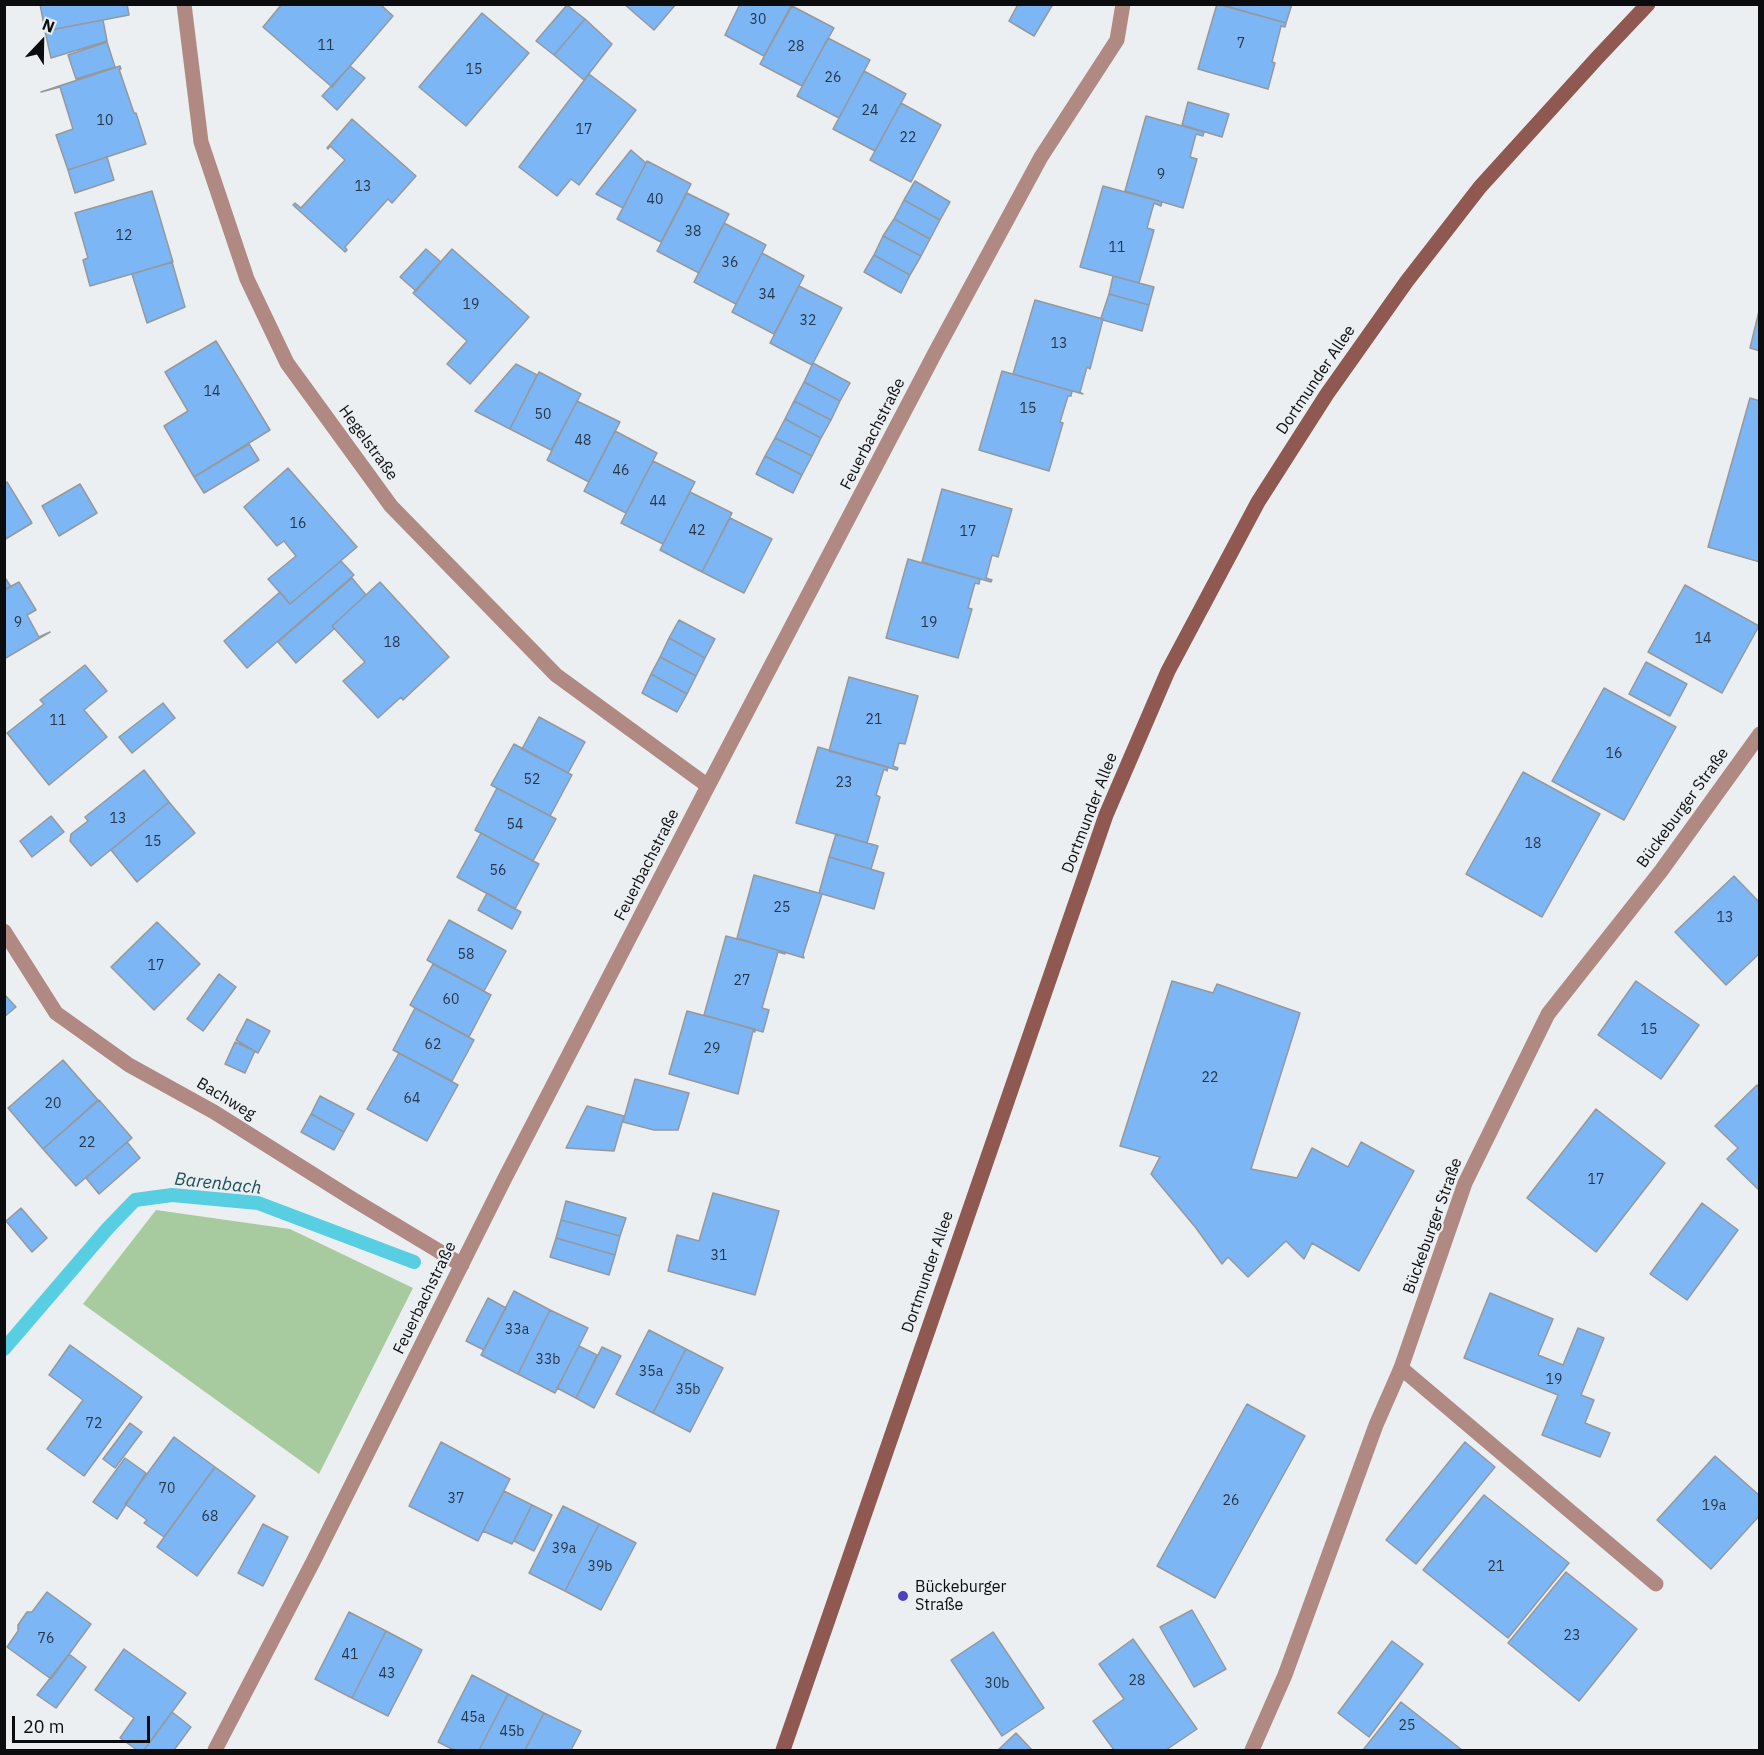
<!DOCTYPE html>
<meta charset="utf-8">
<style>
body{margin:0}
#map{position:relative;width:1764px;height:1755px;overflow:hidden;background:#ebeff2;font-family:"IBM Plex Sans",sans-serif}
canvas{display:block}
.frame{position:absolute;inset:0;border:6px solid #0b0c0d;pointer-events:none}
.north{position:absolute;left:12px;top:12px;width:60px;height:60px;-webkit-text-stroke:4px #ebeff2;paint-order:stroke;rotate:22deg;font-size:16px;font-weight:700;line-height:24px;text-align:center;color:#0b0c0d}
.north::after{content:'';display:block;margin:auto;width:21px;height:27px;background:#0b0c0d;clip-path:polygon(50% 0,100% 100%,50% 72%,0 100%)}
.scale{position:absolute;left:12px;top:1716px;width:138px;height:27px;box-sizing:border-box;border:3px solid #0b0c0d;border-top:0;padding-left:8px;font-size:18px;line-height:21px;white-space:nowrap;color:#0b0c0d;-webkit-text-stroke:4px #ebeff2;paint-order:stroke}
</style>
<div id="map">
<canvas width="1764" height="1755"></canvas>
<div class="frame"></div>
<div class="north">N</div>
<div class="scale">20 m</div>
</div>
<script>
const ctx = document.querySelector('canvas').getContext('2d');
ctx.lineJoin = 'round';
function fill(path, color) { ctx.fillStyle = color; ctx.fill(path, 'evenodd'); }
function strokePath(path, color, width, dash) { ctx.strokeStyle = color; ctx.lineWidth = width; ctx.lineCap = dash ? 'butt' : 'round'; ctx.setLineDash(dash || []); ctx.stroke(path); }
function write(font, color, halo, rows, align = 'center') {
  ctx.font = font + ' "IBM Plex Sans",sans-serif'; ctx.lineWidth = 4.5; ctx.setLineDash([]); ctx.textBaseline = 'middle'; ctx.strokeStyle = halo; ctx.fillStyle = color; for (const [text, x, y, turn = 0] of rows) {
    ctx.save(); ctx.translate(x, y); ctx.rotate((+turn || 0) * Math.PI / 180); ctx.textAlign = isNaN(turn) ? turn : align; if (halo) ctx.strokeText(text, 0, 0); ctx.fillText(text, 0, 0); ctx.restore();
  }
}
fill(new Path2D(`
 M156,1210L290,1229L413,1288L319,1474L83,1304Z`), '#a7cb9e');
strokePath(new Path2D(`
 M4,1349L108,1228L135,1200L172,1195L258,1203L414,1262`), '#58cee2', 14);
const building = new Path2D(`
 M40,4H127L129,15L45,31Z
 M282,4H380L393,16L332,87L263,27Z
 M624,4H676L654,30Z
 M740,4H792L764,56L725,35Z
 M1015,4H1053L1034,36L1009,21L1017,6Z
 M1217,4L1286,23L1285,27L1281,26L1272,62L1275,63L1268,89L1198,69Z
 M1227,4H1292L1286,23L1226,6Z
 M567,5L585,19L554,55L536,41Z
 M792,6L834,28L802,86L760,64Z
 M482,13L529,53L466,126L419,87Z
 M585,19L612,44L584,80L554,55Z
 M103,20L107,41L51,58L45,31Z
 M828,38L870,60L839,118L797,96Z
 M107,42L115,67L76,79L68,55Z
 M120,66L121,69H119L134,113H136L146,144L68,170L56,135L73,129L60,87L41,92Z
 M350,66L365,78L337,110L322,96Z
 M864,71L906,94L875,151L833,129Z
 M589,74L636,110L579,185L571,179L557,196L519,167Z
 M1188,102L1229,114L1222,137L1182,125Z
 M901,103L941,125L911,182L870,160Z
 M1146,116L1204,132L1203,136L1196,134L1190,157L1197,159L1183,208L1125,191Z
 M352,119L416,176L392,203L388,199L345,247L347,250L345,252L293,205L295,203L301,208L345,160L330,146L328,149L327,148Z
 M631,150L646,163L623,208L596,194Z
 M107,157L114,180L75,193L68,170Z
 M647,161L691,184L661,242L617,219Z
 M915,181L950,202L940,220L904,200Z
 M1103,186L1162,202L1161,206L1154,203L1147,228L1154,230L1139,283L1080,267Z
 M152,191L173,262L90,286L83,260L88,258L75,213Z
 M687,193L729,214L699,273L657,251Z
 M904,200L940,220L930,239L894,219Z
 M894,219L930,239L921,256L883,236Z
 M724,223L766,245L736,304L694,282Z
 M883,236L921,256L910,275L874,255Z
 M426,249L441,262L416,291L400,277Z
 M452,249L529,317L470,384L447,364L467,341L413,293Z
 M762,253L804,276L774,334L732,312Z
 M874,255L910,275L901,293L864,272Z
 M172,262L185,307L147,323L132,274Z
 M1113,276L1154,287L1149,305L1109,294Z
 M799,286L842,308L812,365L770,343Z
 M1109,294L1149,305L1142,331L1103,320L1101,318Z
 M1035,300L1103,319L1090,369L1087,367L1080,392L1083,394L1013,374Z
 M1760,307V351L1750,348Z
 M216,341L270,430L194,477L164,426L188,411L165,372Z
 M813,363L850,383L840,401L804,382Z
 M516,364L537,375L510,429L475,411Z
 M1002,371L1072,391L1071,396H1068L1060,422L1063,423L1049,471L979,450Z
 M539,372L581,394L551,450L510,429Z
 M804,382L840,401L831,420L794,401Z
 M1750,398L1760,401V562L1708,547Z
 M577,401L620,422L589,482L547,460Z
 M794,401L831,420L821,438L785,419Z
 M785,419L821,438L812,456L775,438Z
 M615,431L657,453L626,513L584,491Z
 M775,438L812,456L802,475L765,456Z
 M249,444L259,460L204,493L194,477Z
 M765,456L802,475L793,493L756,474Z
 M653,461L695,482L663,544L621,523Z
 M288,468L357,547L290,604L268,579L296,556L284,541L277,546L244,507Z
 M7,482L32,523L4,540V484Z
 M80,484L97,513L59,536L42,506Z
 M942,489L1012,509L998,557L992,555L986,578L992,580L991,582L922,562Z
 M690,492L732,513L702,572L660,550Z
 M730,518L772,539L744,593L702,572Z
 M908,559L980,579L979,584L975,583L968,608L972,609L958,658L886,638Z
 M341,561L354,575L247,668L224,641L280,592L290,604Z
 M4,576L11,587L4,590Z
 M352,578L366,595L332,626L334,629L296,663L278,642Z
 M19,582L36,610L27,615L39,637L50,632L4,659V590Z
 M380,582L449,657L403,700L401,697L378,718L343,681L365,662L332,626Z
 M1685,585L1759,626L1722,693L1648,652Z
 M679,620L715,639L705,658L669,638Z
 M669,638L705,658L696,676L660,657Z
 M660,657L696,676L687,694L651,674Z
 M1646,662L1687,684L1670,716L1629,694Z
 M85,665L107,691L84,710L107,737L49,785L7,733L44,704L40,700Z
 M651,674L687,694L677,712L642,693Z
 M849,677L918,696L905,744L899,743L893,766L898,768L897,770L829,751Z
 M1604,688L1676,727L1624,820L1552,781Z
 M163,703L175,718L132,753L119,737Z
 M539,717L585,742L568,773L522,749Z
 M514,744L572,775L550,816L491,785Z
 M818,747L888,767L887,771L884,769L876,795L880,797L867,843L796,823Z
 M144,770L169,802L91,866L70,841L71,834L88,821L85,817Z
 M1523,772L1600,814L1542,917L1466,874Z
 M497,788L556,819L533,861L475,830Z
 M169,802L195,833L137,882L111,850Z
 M51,816L64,832L32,857L20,841Z
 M481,833L539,864L515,909L457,877Z
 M836,834L878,846L871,869L829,857Z
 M829,857L884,873L874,909L819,893Z
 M754,875L822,894L803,955L804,958L737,938Z
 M1734,876L1760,903V953L1726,985L1675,932Z
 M487,893L521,912L512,929L478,910Z
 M449,920L506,951L484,991L427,960Z
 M157,922L200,964L154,1010L111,967Z
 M726,936L785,952V954L778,952L762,1008L769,1010L763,1032L704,1015Z
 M433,964L491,995L469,1037L410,1005Z
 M219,974L236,987L203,1031L187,1019Z
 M1172,981L1213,993L1217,984L1300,1013L1251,1169L1297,1178L1312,1148L1348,1167L1361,1142L1414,1171L1359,1271L1312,1243L1304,1259L1286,1241L1248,1277L1228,1257L1222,1264L1196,1228L1151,1174L1160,1157L1120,1146Z
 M1636,981L1699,1025L1661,1079L1598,1035Z
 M4,994L16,1007L4,1017Z
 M415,1008L474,1040L452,1081L393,1050Z
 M687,1011L755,1029V1032L753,1031L738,1094L669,1074Z
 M247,1019L270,1031L258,1053L236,1040Z
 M235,1042L255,1051L245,1073L225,1064Z
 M399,1053L458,1085L427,1141L367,1109Z
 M63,1060L98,1100L43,1149L8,1108Z
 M635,1079L689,1093L678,1130H654L623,1122Z
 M1757,1085L1760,1088V1191L1727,1159L1738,1148L1715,1126Z
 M320,1096L354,1114L344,1132L311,1114Z
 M99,1100L132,1138L76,1186L43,1149Z
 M587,1106L624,1116L614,1151L566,1148Z
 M1596,1109L1665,1163L1596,1252L1527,1198Z
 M311,1114L344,1132L334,1150L301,1132Z
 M127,1142L140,1158L99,1194L86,1178Z
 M713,1193L779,1211L755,1295L668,1271L677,1235L699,1241Z
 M566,1201L626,1218L620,1236L561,1220Z
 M1702,1203L1738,1230L1687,1300L1650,1274Z
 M21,1208L47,1238L32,1252L6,1221Z
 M561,1220L620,1236L615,1255L556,1238Z
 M556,1238L615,1255L609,1275L550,1257Z
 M514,1291L550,1310L518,1374L481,1355Z
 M1490,1293L1553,1319L1538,1355L1563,1365L1578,1328L1604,1338L1581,1395L1594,1400L1585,1423L1610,1433L1600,1457L1542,1435L1558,1395L1464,1358Z
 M488,1298L506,1308L484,1350L466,1341Z
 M550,1310L588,1328L555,1393L518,1374Z
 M649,1330L686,1349L653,1413L616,1394Z
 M70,1345L142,1397L84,1476L47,1449L83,1400L49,1375Z
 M579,1346L597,1355L576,1398L557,1388Z
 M602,1347L621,1356L594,1408L576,1398Z
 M686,1349L723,1368L690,1432L653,1413Z
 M1247,1404L1305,1436L1215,1598L1157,1566Z
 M130,1423L142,1432L115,1468L103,1459Z
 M174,1437L215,1467L164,1537L144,1523L147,1520L125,1504Z
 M441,1442L510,1479L478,1541L409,1506Z
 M1465,1442L1495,1467L1416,1564L1386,1540Z
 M1715,1456L1760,1496V1515L1711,1569L1657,1520Z
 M125,1458L146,1473L117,1519L93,1502Z
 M215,1467L255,1496L197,1576L157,1547Z
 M504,1491L532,1505L512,1544L483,1531Z
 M1484,1495L1569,1563L1508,1638L1423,1570Z
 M532,1505L552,1515L534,1551L514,1541Z
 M563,1506L599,1524L565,1591L529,1573Z
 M263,1524L288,1537L263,1586L238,1573Z
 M599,1524L636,1543L601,1610L565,1591Z
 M1566,1572L1637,1629L1579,1701L1508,1643Z
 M47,1592L91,1624L51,1679L7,1647L18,1631V1625L27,1612H32Z
 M1192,1610L1226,1669L1194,1687L1160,1627Z
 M349,1612L386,1631L352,1698L315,1679Z
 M386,1631L422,1650L388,1716L352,1698Z
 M993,1632L1044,1708L1002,1736L951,1660Z
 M1133,1639L1197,1729L1166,1750H1114L1093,1721L1124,1699L1099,1664Z
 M1392,1641L1423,1664L1369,1737L1338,1713Z
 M124,1649L186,1693L144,1750H137L120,1738L134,1718L95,1690Z
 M69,1654L86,1667L56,1708L37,1695Z
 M472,1675L508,1694L479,1750H454L438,1742Z
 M508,1694L544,1713L525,1750H479Z
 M1401,1702L1462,1750H1363Z
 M172,1712L191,1727L174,1750H144Z
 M544,1713L581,1731L571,1750H525Z
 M1016,1733L1032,1750H998Z`);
fill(building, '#7cb6f4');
strokePath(building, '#95989c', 1.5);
strokePath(new Path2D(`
 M1401,1368L1656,1584`), '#b08983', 15);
strokePath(new Path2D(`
 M184,4L201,142L247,279L287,363L391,506L556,675L708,786
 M4,931L56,1013L129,1065L214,1112L354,1200L462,1265
 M215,1750L314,1560L505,1178L708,786L936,351L1041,157L1117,40L1123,4
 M1252,1750L1285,1675L1376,1425L1401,1368L1465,1183L1548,1014L1661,871L1760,734`), '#b08983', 15);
strokePath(new Path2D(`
 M783,1750L1106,815L1168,671L1258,502L1327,394L1407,281L1480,187L1598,57L1648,4`), '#8f5851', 15);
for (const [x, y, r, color] of [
 [903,1596,6,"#4c41b8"]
]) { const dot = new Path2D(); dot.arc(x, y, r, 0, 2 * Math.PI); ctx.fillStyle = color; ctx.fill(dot); strokePath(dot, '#ebeff2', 2); }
write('14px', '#273647', null, [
 ["30",758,20],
 ["7",1241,44],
 ["11",326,46],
 ["28",796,47],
 ["15",474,70],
 ["26",833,78],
 ["24",870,111],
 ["10",105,121],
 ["17",584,130],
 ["22",908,138],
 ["9",1161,175],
 ["13",363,187],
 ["40",655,200],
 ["38",693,232],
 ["12",124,236],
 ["11",1117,248],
 ["36",730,263],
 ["34",767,295],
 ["19",471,305],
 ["32",808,321],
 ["13",1059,344],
 ["14",212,392],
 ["15",1028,409],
 ["50",543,415],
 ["48",583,441],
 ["46",621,471],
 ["44",658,502],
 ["16",298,524],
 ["42",697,531],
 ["17",968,532],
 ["9",18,623],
 ["19",929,623],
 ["14",1703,639],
 ["18",392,643],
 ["21",874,720],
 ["11",58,721],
 ["16",1614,754],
 ["52",532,780],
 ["23",844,783],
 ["13",118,819],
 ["54",515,825],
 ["15",153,842],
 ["18",1533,844],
 ["56",498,871],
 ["25",782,908],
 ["13",1725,918],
 ["58",466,955],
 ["17",156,966],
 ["27",742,981],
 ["60",451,1000],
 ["15",1649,1030],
 ["62",433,1045],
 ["29",712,1049],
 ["22",1210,1078],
 ["64",412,1099],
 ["20",53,1104],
 ["22",87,1143],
 ["17",1596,1180],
 ["31",719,1256],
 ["33a",517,1330],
 ["33b",548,1360],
 ["35a",651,1372],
 ["19",1554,1380],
 ["35b",688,1390],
 ["72",94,1424],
 ["70",167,1489],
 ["37",456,1499],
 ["26",1231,1501],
 ["19a",1714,1506],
 ["68",210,1517],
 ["39a",564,1549],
 ["39b",600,1567],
 ["21",1496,1567],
 ["23",1572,1636],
 ["76",46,1639],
 ["41",350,1655],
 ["43",387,1674],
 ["28",1137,1681],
 ["30b",997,1684],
 ["45a",473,1718],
 ["25",1407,1726],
 ["45b",512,1732]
]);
write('16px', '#0b0c0d', '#ebeff2', [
 ["Dortmunder Allee",1316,380,-56],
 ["Feuerbachstraße",873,434,-63],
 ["Hegelstraße",368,443,54],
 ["Bückeburger Straße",1683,808,-54],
 ["Dortmunder Allee",1090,813,-69],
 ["Feuerbachstraße",647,865,-63],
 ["Bachweg",226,1099,31],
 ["Bückeburger Straße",1433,1226,-70],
 ["Dortmunder Allee",928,1272,-71],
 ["Feuerbachstraße",425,1298,-64]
]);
write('16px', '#0b0c0d', '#ebeff2', [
 ["Bückeburger",915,1587],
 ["Straße",915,1605]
], 'left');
write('italic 18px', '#1d5059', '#ebeff2', [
 ["Barenbach",218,1184,6]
]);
</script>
